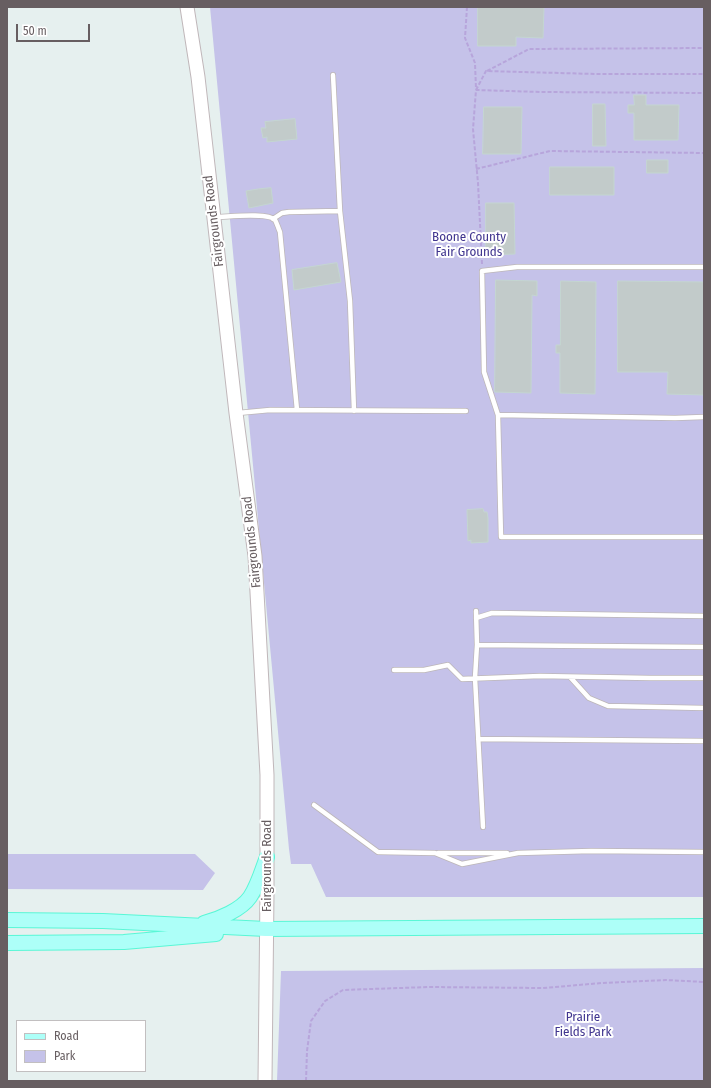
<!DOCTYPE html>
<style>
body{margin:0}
#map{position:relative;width:711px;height:1088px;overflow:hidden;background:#e6f0ef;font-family:"Fira Sans Condensed",sans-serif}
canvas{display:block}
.frame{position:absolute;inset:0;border:8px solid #675e61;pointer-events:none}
.legend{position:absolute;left:16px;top:1020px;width:130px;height:52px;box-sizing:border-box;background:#fff;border:1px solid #c2bfc0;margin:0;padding:5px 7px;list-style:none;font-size:12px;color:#675e61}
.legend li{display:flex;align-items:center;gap:8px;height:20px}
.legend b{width:20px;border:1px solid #c2bfc0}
.scale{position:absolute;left:16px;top:24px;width:74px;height:18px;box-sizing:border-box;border:2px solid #675e61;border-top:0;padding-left:5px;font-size:12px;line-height:14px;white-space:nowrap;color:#675e61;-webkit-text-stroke:3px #fff;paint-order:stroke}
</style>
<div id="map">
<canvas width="711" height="1088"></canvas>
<div class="frame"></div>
<ul class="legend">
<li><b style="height:5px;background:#adfff8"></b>Road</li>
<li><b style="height:11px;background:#c5c2e9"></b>Park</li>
</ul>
<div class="scale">50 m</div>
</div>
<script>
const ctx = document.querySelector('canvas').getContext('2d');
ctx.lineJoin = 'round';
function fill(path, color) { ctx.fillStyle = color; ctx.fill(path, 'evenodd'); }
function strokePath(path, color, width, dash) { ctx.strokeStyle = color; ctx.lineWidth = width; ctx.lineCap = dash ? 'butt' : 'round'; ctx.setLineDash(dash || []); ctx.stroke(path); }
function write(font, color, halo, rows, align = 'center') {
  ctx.font = font + ' "Fira Sans Condensed",sans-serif'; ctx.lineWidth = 4; ctx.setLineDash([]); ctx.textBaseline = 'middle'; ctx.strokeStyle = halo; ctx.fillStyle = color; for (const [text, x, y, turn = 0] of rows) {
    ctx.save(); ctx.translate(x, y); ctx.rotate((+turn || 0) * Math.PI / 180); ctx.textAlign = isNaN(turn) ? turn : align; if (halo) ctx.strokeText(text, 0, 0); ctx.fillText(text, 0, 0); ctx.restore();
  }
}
fill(new Path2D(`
 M210,7H704V897H326L311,864H291L289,849Z
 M7,854H195L215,873L203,890L7,889Z
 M704,968V1081H277L281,971Z`), '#c5c2e9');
const building = new Path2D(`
 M478,7H544L543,38L516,37V46H478Z
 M634,95H646V105H679L678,140H634V113H628V105H634Z
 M593,104H605L606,146H593Z
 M484,107H522L521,154H483Z
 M295,119L297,139L267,142V137L263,138L261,128H266L265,122Z
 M647,160H668V173H647Z
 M550,167H614V195H550Z
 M271,188L273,203L249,208L246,191L258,189Z
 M486,203H514L515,254L486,255Z
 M337,263L341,282L294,290L292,270Z
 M496,280L537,281V296L532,295L531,393L495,392Z
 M561,281L596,282L595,394L560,393V353H556V345H560Z
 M618,281L704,282V395L667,394L668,372H618Z
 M483,509L484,512H487L488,518V542L471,543V540L468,541L467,510Z`);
fill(building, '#c2cbca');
strokePath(building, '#c4d6d1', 1);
const lane = new Path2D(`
 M333,75L340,211
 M215,217C227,217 268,212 275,220C277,223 278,228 280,232L297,410
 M273,219L282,213L289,212L340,211L350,301L354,411
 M704,267H517L482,271L484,372L498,415L501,537H704
 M238,413L270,410L466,411
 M498,415L675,418L704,417
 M476,611L477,645L475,678L483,827
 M476,618L492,613L704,616
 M477,645L704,647
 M394,670H424L448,665L462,679L540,676L650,678H704
 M570,677L589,698L608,706L704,708
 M478,739L704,741
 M314,805L378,852L435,853L462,864L518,853L591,851L704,852
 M438,853H507`);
const secondary = new Path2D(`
 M187,7L198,77L236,413L255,556L267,775V892L265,1081`);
const primary = new Path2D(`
 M7,920L103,921L266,929L704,926
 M204,923C219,919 241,910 250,897C258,885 262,870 267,857
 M7,943L124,942L216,934`);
strokePath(lane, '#bdb7b8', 6);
strokePath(secondary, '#c0b7ba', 15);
strokePath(primary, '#59f7d6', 16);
strokePath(new Path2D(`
 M467,7L465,38L475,63L476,89
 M487,71L529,49L704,48
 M476,90L486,71L596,74H704
 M476,169L550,151L704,153
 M482,264L478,183L473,129L476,90L540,92L704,93
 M306,1081L307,1051L311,1021L325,1001L343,990L428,987L543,988L602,983L666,980L704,982`), '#b7a5db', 2, [4, 2]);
strokePath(lane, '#fff', 4.5);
strokePath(secondary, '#fff', 13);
strokePath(primary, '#adfff8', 14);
write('13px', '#675e61', '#fff', [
 ["Fairgrounds Road",214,221,-97],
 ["Fairgrounds Road",252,542,-96],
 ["Fairgrounds Road",267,866,-90]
]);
write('13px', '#40358f', '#fff', [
 ["Boone County",469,237],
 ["Fair Grounds",469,252],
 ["Prairie",583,1017],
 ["Fields Park",583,1032]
]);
</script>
